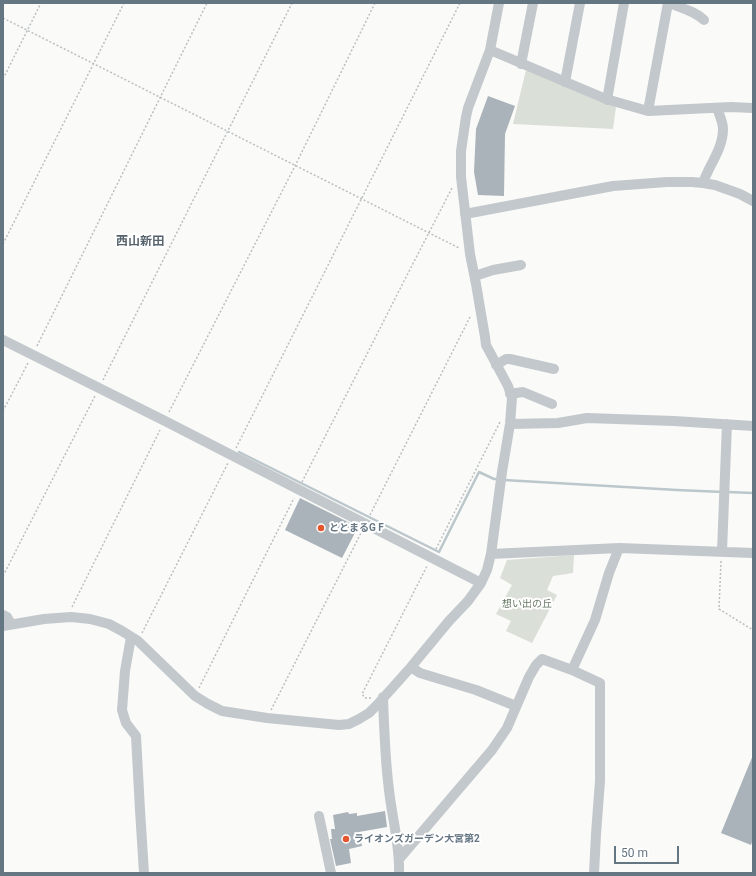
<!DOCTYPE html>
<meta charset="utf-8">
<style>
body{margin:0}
#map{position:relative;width:756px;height:876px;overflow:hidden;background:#fafaf8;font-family:Roboto,sans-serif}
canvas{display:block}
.frame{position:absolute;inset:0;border:4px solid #657683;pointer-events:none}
.scale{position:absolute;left:614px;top:846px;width:65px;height:18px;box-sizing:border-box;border:2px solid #657683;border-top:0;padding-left:5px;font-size:12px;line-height:14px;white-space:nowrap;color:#657683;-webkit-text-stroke:3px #fff;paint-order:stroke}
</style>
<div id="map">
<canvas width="756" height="876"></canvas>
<div class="frame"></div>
<div class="scale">50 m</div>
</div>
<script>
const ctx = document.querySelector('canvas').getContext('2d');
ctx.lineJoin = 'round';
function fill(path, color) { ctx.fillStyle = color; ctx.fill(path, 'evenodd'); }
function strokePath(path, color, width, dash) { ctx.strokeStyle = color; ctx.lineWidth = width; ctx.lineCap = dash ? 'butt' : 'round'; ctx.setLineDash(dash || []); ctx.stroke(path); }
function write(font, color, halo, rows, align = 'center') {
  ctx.font = font + ' Roboto,"Noto Sans JP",sans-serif'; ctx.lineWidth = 4; ctx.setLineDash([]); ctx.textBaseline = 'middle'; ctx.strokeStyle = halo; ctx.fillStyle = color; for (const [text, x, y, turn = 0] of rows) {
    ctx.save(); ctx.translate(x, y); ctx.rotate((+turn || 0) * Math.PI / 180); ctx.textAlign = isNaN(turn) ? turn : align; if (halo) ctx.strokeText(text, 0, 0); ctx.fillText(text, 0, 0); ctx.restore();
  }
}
fill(new Path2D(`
 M526,70L616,107L613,129L513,124Z
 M574,555L573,573L553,576L547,590L557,595L532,643L506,631L511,621L496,614L512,585L500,578L507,560Z`), '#dadfd7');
strokePath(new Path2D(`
 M239,452L439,552L479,472L494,479H499
 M504,480L677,490L723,492
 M728,492L753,493`), '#bbc7cb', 2.5);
fill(new Path2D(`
 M488,96L515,106L505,134L504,196L478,195L474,172L476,129Z
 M300,498L358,527L342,558L285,530Z
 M753,755V839L751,845L721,833Z
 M385,811L387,827L359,832L362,846L349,849L351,863L336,866L330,839H332L331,829H335L333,815L348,812L349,814L357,813V816Z`), '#aab3b9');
strokePath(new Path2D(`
 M3,18L459,248
 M3,79L41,3
 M3,244L124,3
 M37,346L207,3
 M103,380L292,3
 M3,411L28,363
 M169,412L295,166L375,3
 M236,448L460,3
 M302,482L404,281L452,188
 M370,515L471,315
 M436,549L500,422
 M721,561L719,609L753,630
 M3,576L95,396
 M72,607L160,430
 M142,633L228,463
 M199,688L294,498
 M371,698H365L362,694L427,566
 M271,710L362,531`), '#bbbfc2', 1.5, [2, 2]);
strokePath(new Path2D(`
 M669,3C681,8 695,11 704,20
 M490,50L606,99L648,111L731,107L753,108
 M521,64L533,3
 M565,82L580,3
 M607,100L624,3
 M648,111L668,3
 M703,183C709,165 723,149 723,129C723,122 719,114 717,108
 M465,214L613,186L667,182H692L703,183L715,185L740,194L753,201
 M475,276L493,270L521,265
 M3,340L165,421L481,583
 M496,365L506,359H510L554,369
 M510,394L523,392L552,404
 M510,424L558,423L587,418L674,421L753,426
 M722,551L727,424
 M491,554L619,548L753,553
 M3,615L7,617L11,624
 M3,626L44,619L71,617L90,619L109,624L122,631L138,641L195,696L208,704L222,711L267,718L339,725L349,724L359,719L369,713L377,705L411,667L449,621L468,601L481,583L487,570L491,554L502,472L510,424L512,398L508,386L486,345L485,337L476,284L470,254L461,177V151L466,117L468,108L490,50L499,3
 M131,637L125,671L122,710L126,723L136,736L140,810L144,873
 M411,667L420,673L476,690L516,706
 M572,670L595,620L609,573L619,548
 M383,697C384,728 385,759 389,790C392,818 400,845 399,873
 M319,816L331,873
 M400,858L492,750L507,728L529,677L536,665L542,659L572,670L600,683V781L596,834L594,873`), '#c3c8cc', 10);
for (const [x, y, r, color] of [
 [321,528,4,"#e4572e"],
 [346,839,4,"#e4572e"]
]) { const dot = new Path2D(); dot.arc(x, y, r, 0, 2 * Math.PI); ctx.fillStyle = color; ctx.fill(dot); strokePath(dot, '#fff', 1.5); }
write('bold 10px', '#657683', '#fff', [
 ["ととまるG F",329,528],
 ["ライオンズガーデン大宮第2",354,839]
], 'left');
write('10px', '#687a64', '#fff', [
 ["想い出の丘",527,604]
]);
write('bold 12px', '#57646e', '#fff', [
 ["西山新田",140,242]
]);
</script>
